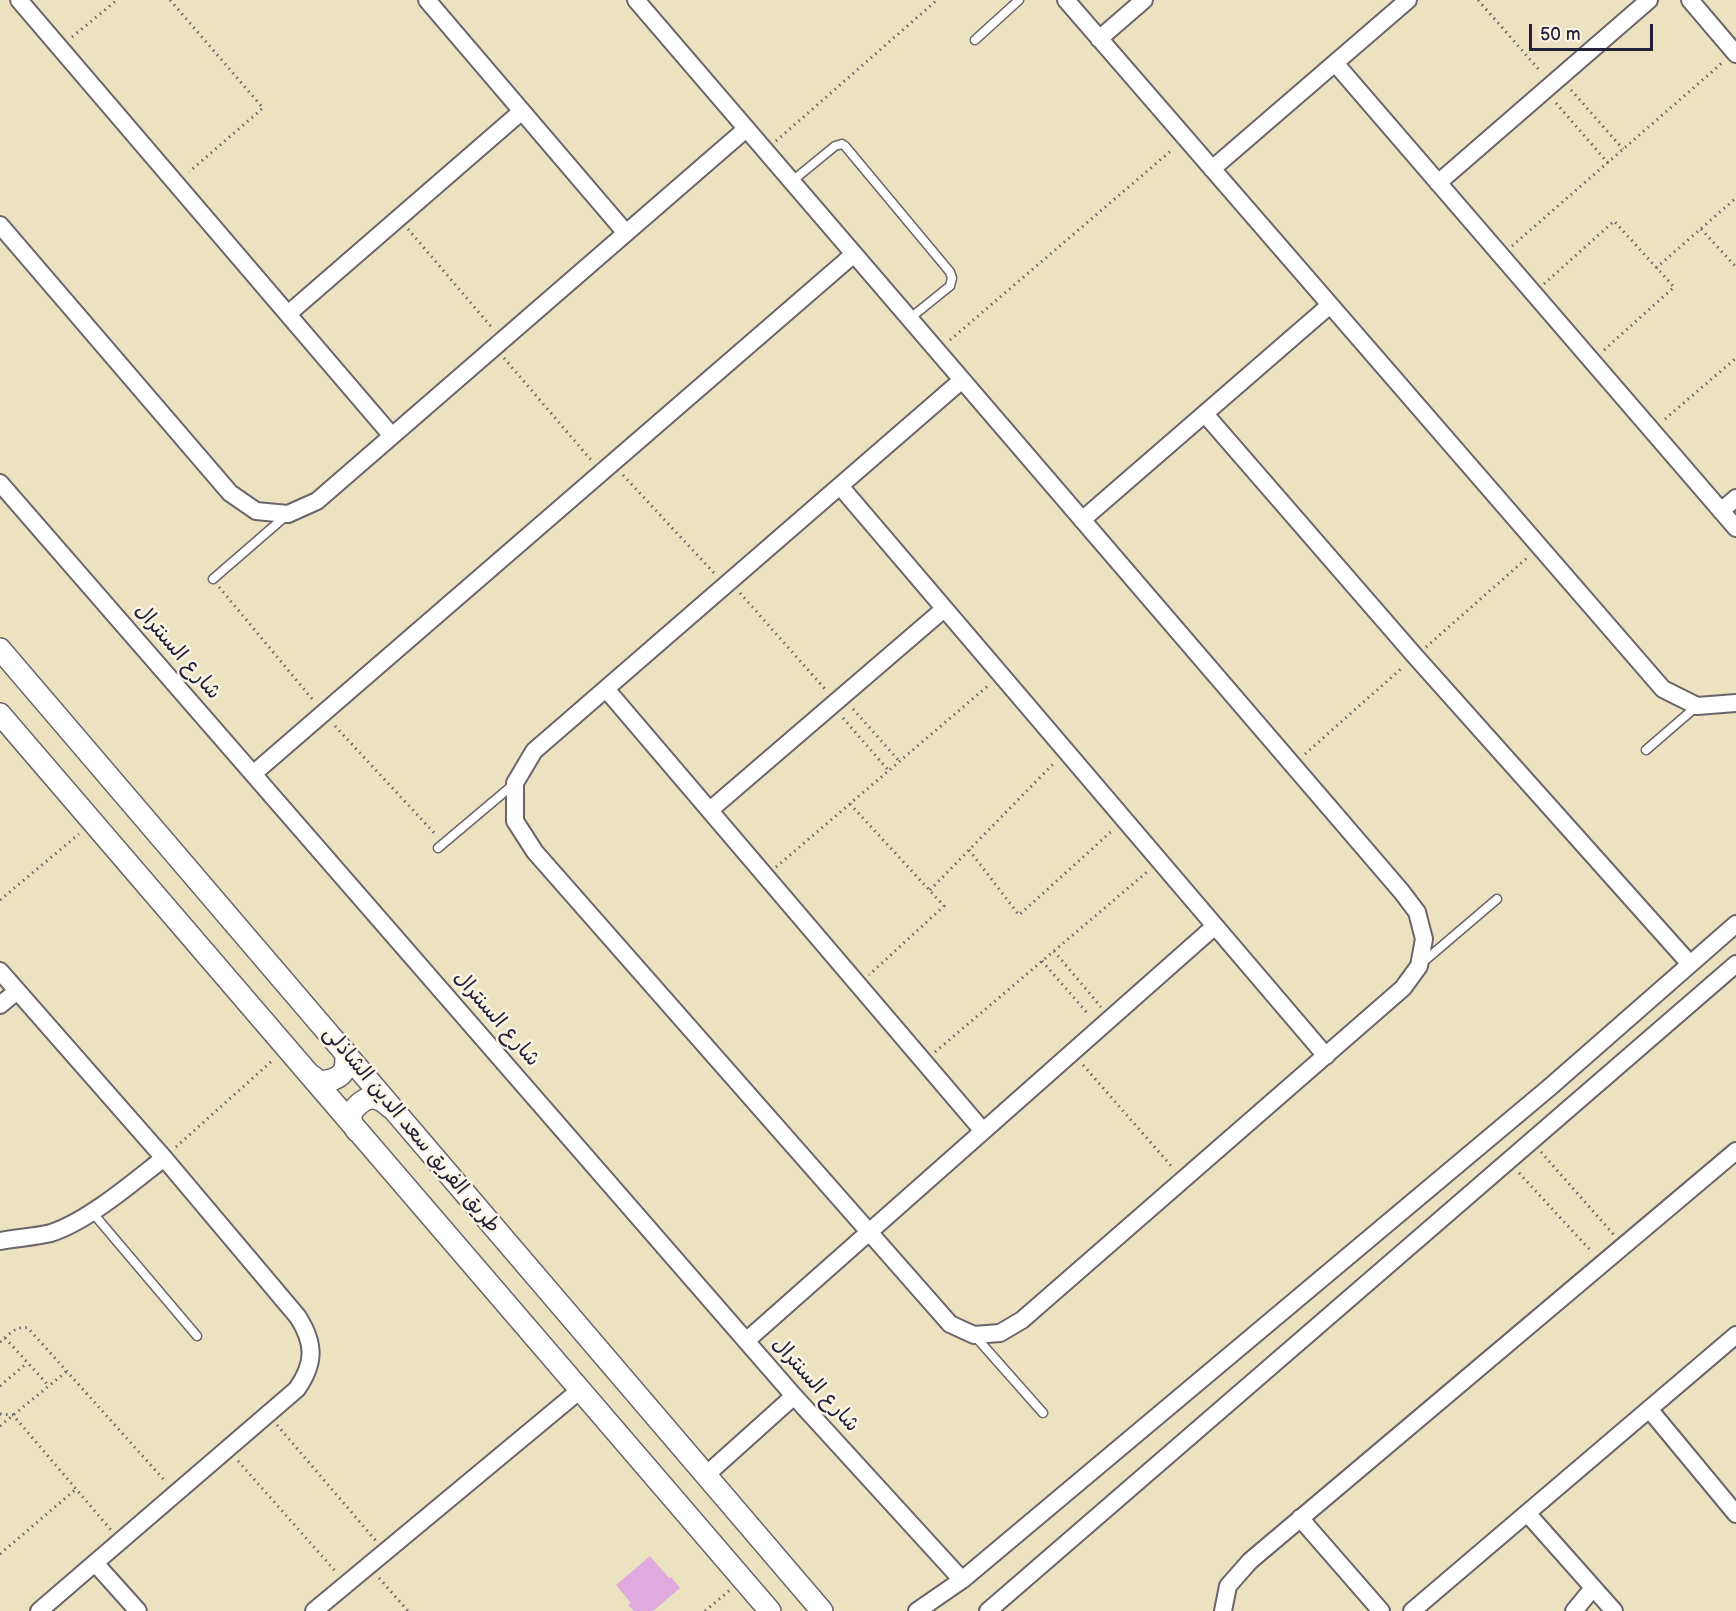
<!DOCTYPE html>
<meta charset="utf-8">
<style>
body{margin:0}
#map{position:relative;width:1736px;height:1611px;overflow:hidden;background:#ece2c0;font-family:"Balsamiq Sans",sans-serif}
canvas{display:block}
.scale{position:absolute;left:1529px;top:24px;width:124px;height:27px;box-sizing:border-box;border:3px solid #22223b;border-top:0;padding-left:8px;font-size:18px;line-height:21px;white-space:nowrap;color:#22223b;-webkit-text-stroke:4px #fcf5e5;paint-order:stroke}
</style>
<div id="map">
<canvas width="1736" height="1611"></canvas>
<div class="scale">50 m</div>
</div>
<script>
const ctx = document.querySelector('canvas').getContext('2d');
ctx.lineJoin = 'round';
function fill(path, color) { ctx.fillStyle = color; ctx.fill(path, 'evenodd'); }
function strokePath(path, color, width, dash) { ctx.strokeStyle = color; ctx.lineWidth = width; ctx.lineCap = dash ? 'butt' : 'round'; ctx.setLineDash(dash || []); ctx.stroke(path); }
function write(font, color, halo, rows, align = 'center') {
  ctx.font = font + ' "Balsamiq Sans","Playpen Sans Arabic",sans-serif'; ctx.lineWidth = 5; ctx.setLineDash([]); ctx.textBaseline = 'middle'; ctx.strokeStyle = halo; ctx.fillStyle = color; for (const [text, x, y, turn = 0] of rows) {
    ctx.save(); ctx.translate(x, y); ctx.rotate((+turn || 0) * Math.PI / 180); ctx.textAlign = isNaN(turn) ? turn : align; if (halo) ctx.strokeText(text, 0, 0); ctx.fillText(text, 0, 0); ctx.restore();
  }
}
fill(new Path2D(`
 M650,1556L669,1578L671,1577L680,1588L653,1611H634L628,1605L631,1603L616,1585Z`), '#e0aade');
const service = new Path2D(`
 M975,40L1019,0
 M791,182L835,146L842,144L845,146L950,272L952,278L950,286L909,319
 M213,579L288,514
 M1646,750L1697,706
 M438,848L514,784
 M1422,963L1497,899
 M92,1212L197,1336
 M974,1335L1043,1413`);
const minor = new Path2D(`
 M19,0L392,436
 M427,0L626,233
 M636,0L1401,891L1417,912L1424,939L1419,966L1403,988L1022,1320L1000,1333L974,1335L950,1324L535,852L515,821V783L534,751L962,380
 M1066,0L1663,689L1697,706L1736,703
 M1690,0L1736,54
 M1099,39L1144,0
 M1335,63L1736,528
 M1212,169L1408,0
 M1438,183L1649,0
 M0,225L230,493L256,511L288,514L317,501L746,129
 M288,314L522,111
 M1205,414L1415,656L1690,964
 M0,483L794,1396L962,1580
 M840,486L1326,1056
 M1721,511L1736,498
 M1082,520L1330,305
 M606,689L983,1131
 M253,774L854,254
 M710,810L944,609
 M0,971L164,1158L298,1317C315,1344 315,1363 297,1389L39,1611
 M0,1005L17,991
 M0,1241C17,1238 34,1237 51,1233C88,1221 132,1183 164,1158
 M746,1341L1215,926
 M1649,1409L1736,1514
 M706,1475L794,1396
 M1527,1513L1614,1611
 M1300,1518L1381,1611
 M95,1563L138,1611
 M314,1611L580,1390
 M917,1611L962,1580L1550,1087L1736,924
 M988,1611L1736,964
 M1223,1611L1228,1586L1250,1561L1736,1151
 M1412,1611L1736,1335
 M1574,1611L1593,1588`);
const tertiary = new Path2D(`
 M0,649L822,1611
 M0,714L770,1611
 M308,1073L320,1082C340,1080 349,1073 345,1052
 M357,1131L351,1122V1113C363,1097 374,1092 390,1107`);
strokePath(service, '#69656a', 11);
strokePath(minor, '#69656a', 20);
strokePath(tertiary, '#69656a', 24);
strokePath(new Path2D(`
 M170,0L263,108L189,172
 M1478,0L1541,72
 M72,37L117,0
 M1571,90L1623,149
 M1556,103L1608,163
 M776,141L937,0
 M408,229L493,329
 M1701,229L1736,267
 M1512,246L1722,63
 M1656,268L1736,198
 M1544,284L1614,221L1674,287L1603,351
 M950,340L1173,149
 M504,358L591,460
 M1665,419L1736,358
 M623,475L714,573
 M219,587L313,700
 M740,593L825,689
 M1426,647L1527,558
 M853,709L900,762
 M843,718L889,771
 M335,726L436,835
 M1305,754L1403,667
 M850,804L944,906L869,975
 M969,850L1019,915L1113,830
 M776,867L990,684
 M930,890L1054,763
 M0,900L79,834
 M1054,951L1101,1007
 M1042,961L1089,1015
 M935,1052L1147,872
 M1083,1065L1173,1168
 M176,1147L274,1059
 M1541,1152L1614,1235
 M1519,1173L1592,1252
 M5,1338L49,1386
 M0,1342C9,1335 16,1325 28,1328L165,1481
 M0,1386L27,1363
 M0,1414L13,1415L111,1530
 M277,1425L376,1541
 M0,1426L67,1371
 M238,1461L337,1573
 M0,1554L76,1489
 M379,1578L408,1611
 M705,1611L730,1590`), '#69656a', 3, [1.5, 4.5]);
strokePath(service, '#fff', 8);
strokePath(minor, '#fff', 16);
strokePath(tertiary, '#fff', 21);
write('21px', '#22223b', '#fcf5e5', [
 ["شارع السنترال",177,652,49],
 ["شارع السنترال",496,1019,49],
 ["طريق الفريق سعد الدين الشاذلى",411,1130,50],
 ["شارع السنترال",815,1385,48]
]);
</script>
